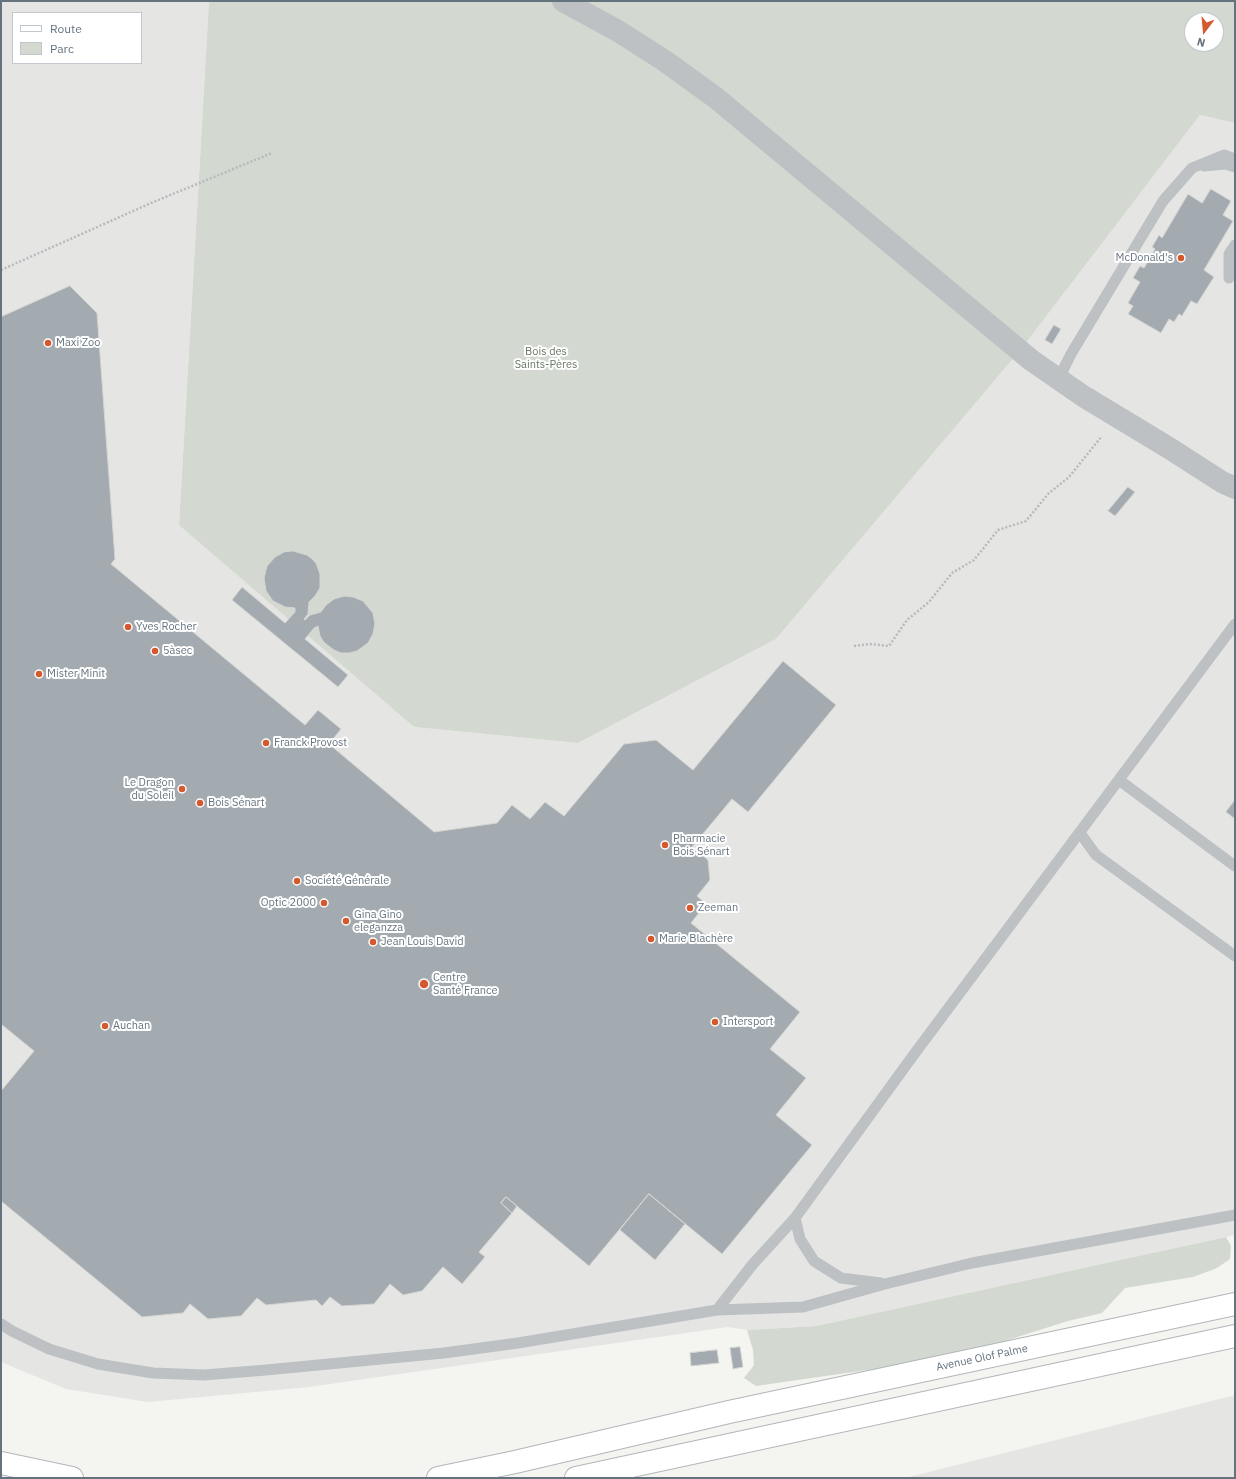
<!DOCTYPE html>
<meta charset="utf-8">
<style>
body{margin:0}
#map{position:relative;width:1236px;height:1479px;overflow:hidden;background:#f4f4f0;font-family:"IBM Plex Sans",sans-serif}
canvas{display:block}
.frame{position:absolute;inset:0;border:2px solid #65737f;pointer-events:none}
.legend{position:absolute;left:12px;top:12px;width:130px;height:52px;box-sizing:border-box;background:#fff;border:1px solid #c1c7cc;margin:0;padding:5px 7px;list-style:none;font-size:12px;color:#65737f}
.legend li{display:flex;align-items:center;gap:8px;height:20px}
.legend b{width:20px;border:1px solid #c1c7cc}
.north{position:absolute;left:1184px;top:12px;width:40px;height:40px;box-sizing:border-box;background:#fff;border:1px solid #c1c7cc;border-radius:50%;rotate:196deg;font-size:11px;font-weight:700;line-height:16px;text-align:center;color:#65737f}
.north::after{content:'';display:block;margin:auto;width:14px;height:18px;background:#d5592f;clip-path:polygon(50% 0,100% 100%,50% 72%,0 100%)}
</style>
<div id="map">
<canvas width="1236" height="1479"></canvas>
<div class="frame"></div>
<ul class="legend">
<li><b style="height:5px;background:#fff"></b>Route</li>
<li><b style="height:11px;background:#d3d9d0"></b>Parc</li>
</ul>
<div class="north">N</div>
</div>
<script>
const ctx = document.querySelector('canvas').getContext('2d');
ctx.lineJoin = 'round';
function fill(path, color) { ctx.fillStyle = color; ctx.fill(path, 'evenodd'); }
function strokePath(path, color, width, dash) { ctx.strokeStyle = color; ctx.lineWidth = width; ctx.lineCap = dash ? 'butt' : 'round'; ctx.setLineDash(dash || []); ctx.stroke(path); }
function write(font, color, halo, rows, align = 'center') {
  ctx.font = font + ' "IBM Plex Sans",sans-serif'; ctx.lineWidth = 4; ctx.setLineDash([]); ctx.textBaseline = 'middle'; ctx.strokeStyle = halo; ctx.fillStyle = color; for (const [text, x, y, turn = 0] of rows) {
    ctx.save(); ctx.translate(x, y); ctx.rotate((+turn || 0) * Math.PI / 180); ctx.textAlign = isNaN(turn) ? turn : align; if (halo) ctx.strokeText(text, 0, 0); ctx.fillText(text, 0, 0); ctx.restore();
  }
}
fill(new Path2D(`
 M1,1H209L179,524L414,727L578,743L776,639L1022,348L1200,115L1235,123V1235L816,1326L747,1330L728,1327L309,1387L148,1402L66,1389L1,1362ZM13,13H141V63H13Z
 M1235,1395V1478H905Z`), '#e5e6e4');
fill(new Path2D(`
 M209,1H1235V123L1200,115L1022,348L776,639L578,743L414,727L179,525ZM1192,20H1216V44H1192Z
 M1226,1237L1231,1246L1230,1259L1217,1268L1193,1277L1125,1288L1102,1313L1068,1321L951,1358L756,1386L744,1378L754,1365L753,1350L747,1330L816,1326Z`), '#d3d9d0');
const building = new Path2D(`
 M1211,189L1231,201L1223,215L1233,221L1204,270L1214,277L1197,304L1191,301L1182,316L1179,314L1174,322L1169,319L1161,333L1128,314L1133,306L1128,303L1140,282L1133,278L1140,266L1144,268L1155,249L1152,247L1159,235L1162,238L1188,194L1202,203Z
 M70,286L97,313L115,559L111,564L305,725L318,710L341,729L329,744L434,832L497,823L512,805L530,819L545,802L564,816L624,744L656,740L693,770L783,661L836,705L748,812L732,799L692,847L708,860L710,880L697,896L706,904L691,923L800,1012L770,1049L806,1078L776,1115L812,1145L722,1254L649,1194L589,1266L506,1197L501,1203L512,1213L479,1252L485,1257L462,1284L443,1267L422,1291L403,1295L390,1284L374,1304L342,1306L330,1297L322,1306L316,1300L266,1305L257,1298L241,1316L208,1319L190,1304L183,1313L142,1317L1,1201V1091L34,1051L1,1024V317Z
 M1054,325L1061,329L1052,344L1045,340Z
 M1128,487L1135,492L1115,516L1108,511Z
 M293,551L307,555L311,558L316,563L320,574V588L315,596L309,602L308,614L304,619L305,620L310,615L321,612L326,605L334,599L344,596L353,597L363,601L373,613L375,624L373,634L368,643L357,651L349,653H341L334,650L326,644L323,641L320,636L318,626L314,628L305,639L348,675L338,687L232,600L242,587L285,623L295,612V608L285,607L273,601L266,591L264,578L267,566L275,557L284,552Z
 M1235,800V819L1226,812Z
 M649,1194L685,1224L655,1260L620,1230Z
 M506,1197L517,1206L512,1213L501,1203Z
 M740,1347L743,1367L733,1369L730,1348Z
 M717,1350L719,1363L691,1366L690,1353Z`);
fill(building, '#a4abb0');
strokePath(building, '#d5d5d3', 1);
const secondary = new Path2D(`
 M1,1463L72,1478
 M438,1478L515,1462L729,1412L1235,1304
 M576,1478L1235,1336`);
strokePath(secondary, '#b2b6ba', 24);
strokePath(new Path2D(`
 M1,270L151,203L272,153
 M854,646L870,644L889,646L907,620L929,602L952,573L974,560L998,530L1026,521L1049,493L1069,477L1102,436`), '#b7babc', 2.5, [2, 2]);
strokePath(new Path2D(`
 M1204,166L1225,164L1235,167
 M1229,278V254L1235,245
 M1058,380L1071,354L1163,201L1192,168L1224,155L1235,159
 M1119,780L1235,866
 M1080,833L1096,855L1235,956
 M795,1218L800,1239L814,1261L841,1278L881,1283
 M717,1310L753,1264L795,1218L915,1053L1235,624
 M1,1324L12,1331L49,1349L98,1364L153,1373L204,1375L266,1370L444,1353L518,1343L717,1310L803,1307L885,1284L972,1263L1235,1215`), '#bdc1c4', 11);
strokePath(new Path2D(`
 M563,1L618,31L665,61L716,98L1031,360L1083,396L1169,448L1222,482L1235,488`), '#bdc1c4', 22);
strokePath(secondary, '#fff', 22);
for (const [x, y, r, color] of [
 [1181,258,4,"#d5592f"],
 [48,343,4,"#d5592f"],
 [128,627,4,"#d5592f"],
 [155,651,4,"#d5592f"],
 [39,674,4,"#d5592f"],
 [266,743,4,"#d5592f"],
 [182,789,4,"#d5592f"],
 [200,803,4,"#d5592f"],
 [665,845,4,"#d5592f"],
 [297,881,4,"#d5592f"],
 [324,903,4,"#d5592f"],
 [690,908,4,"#d5592f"],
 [346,921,4,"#d5592f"],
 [651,939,4,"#d5592f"],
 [373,942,4,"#d5592f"],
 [424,984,5,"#d5592f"],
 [715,1022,4,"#d5592f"],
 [105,1026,4,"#d5592f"]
]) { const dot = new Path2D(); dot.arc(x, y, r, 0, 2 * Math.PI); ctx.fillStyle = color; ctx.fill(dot); strokePath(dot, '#fff', 1.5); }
write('11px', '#65737f', '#fff', [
 ["McDonald's",1173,258,"right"],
 ["Maxi Zoo",56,343],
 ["Yves Rocher",136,627],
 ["5àsec",163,651],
 ["Mister Minit",47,674],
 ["Franck Provost",274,743],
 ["Le Dragon",174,783,"right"],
 ["du Soleil",174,796,"right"],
 ["Bois Sénart",208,803],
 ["Pharmacie",673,839],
 ["Bois Sénart",673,852],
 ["Société Générale",305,881],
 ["Optic 2000",316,903,"right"],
 ["Zeeman",698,908],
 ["Gina Gino",354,915],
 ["eleganzza",354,928],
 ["Marie Blachère",659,939],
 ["Jean Louis David",381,942],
 ["Centre",433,978],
 ["Santé France",433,991],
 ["Intersport",723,1022],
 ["Auchan",113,1026]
], 'left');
write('11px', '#677764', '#fff', [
 ["Bois des",546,352],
 ["Saints-Pères",546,365]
]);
write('11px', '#65737f', '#fff', [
 ["Avenue Olof Palme",982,1358,-12]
]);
</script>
